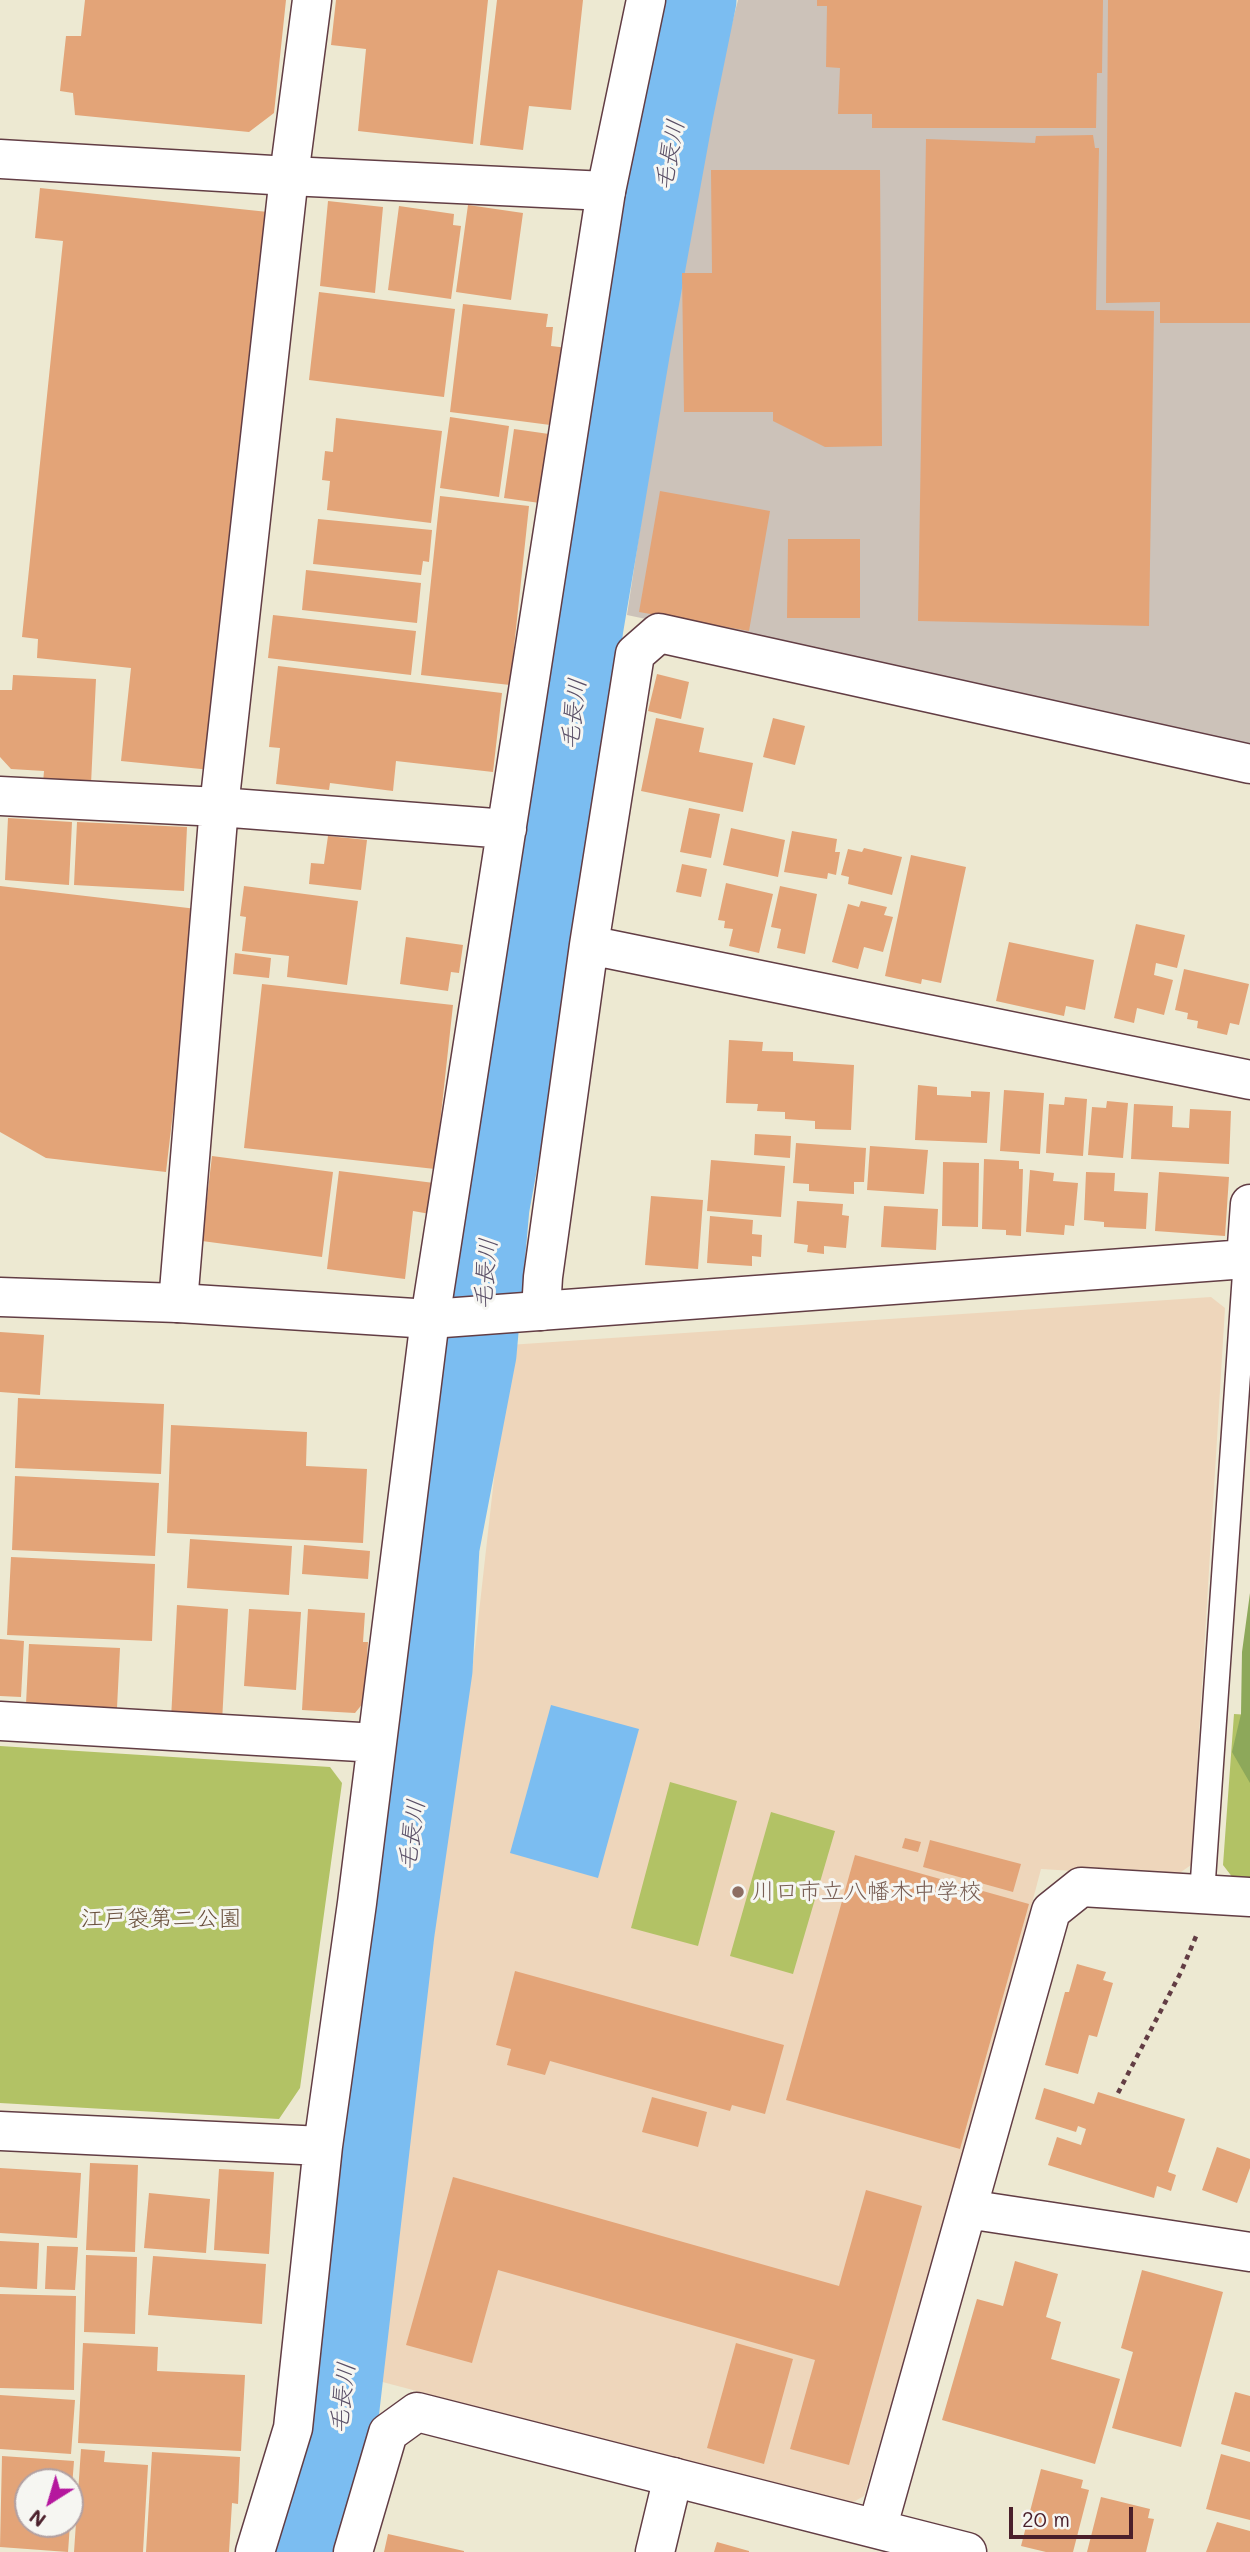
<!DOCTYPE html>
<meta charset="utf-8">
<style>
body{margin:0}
#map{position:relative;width:1250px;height:2552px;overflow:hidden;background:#ede9d2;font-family:Mali,sans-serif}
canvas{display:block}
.north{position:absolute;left:14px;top:2468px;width:70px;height:70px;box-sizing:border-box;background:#f6f6f2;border:2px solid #b1a0a2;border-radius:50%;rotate:217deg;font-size:19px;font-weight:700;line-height:28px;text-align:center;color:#4a1f2b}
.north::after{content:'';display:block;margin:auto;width:24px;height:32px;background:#b5179e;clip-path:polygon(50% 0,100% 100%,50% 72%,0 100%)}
.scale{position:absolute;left:1009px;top:2507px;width:124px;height:32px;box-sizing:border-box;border:4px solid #4a1f2b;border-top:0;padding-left:9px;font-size:21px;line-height:24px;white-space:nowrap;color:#4a1f2b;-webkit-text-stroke:5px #f6f6f2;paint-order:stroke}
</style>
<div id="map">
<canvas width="1250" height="2552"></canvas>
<div class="north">N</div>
<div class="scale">20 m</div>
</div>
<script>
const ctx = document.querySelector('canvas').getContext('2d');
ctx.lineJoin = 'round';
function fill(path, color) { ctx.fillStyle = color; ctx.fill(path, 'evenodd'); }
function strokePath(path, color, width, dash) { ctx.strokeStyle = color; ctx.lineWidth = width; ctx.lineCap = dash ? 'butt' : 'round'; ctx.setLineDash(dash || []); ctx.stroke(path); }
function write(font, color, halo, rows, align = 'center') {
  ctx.font = font + ' Mali,"Klee One",sans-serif'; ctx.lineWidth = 6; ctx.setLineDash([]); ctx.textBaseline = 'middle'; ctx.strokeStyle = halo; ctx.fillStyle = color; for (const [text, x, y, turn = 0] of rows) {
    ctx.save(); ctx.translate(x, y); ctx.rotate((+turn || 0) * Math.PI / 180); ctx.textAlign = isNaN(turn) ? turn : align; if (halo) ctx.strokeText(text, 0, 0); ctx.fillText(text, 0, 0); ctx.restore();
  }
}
fill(new Path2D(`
 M1211,1297L1225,1308L1191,1865L1174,1877L1041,1869L964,2161L864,2496L848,2505L375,2380L438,1906L475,1648L509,1345Z`), '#eed6bb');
fill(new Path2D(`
 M738,0H1250V746L627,615L686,223L702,139Z`), '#ccc2b9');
fill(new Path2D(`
 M1234,1714L1250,1715V1879L1233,1878L1223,1865Z
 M0,1746L330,1767L342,1783L300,2088L279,2119L0,2103Z
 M670,1782L737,1801L698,1946L631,1928Z
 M771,1812L835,1831L793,1974L730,1956Z`), '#b2c265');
fill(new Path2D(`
 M1250,1593V1783L1232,1752L1241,1714L1242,1652Z`), '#8da85a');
fill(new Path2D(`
 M551,1705L639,1729L598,1878L510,1853Z`), '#7bbdf1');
strokePath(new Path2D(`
 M310,2552L333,2486L397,1933L435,1670L442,1547L479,1354L492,1207L557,851L586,627L633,348L676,112L699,0`), '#7bbdf1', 75);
fill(new Path2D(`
 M85,0H286L274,113L249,132L75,115L73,93L60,91L66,36H81Z
 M336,0H488L473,144L358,131L366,49L331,45Z
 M497,0H583L571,110L529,106L523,150L480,145Z
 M817,0H1103L1102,73H1097L1096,128H872V114H838L840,68L826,67L827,6H817Z
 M1108,0H1250V323H1160V302L1106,303Z
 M1093,135L1095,148H1099L1096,310L1154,311L1149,626L918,621L926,139L1035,143L1036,136Z
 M711,170H880L882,446L825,447L773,421V412H684L682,273H712Z
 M40,188L268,212L211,770L121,761L131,668L37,658L38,639L22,637L63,241L35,238Z
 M328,201L383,207L375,293L320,286Z
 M468,205L523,213L511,300L456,292Z
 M399,206L454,214L453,225L461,226L451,299L388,290Z
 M319,292L455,309L444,397L309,380Z
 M463,304L548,314L546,327H553L551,346L568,348L558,426L450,412Z
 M450,417L509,426L499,497L440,488Z
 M336,418L442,431L431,523L327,510L330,481L322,480L325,451L333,452Z
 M514,429L556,435L547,504L504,498Z
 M660,491L770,511L749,631L639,612Z
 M440,496L529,506L510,685L421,675Z
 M318,519L432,530L429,562L423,561L421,575L313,564Z
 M788,539H860V618H787Z
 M306,570L421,583L417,623L302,610Z
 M273,615L416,631L411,675L268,658Z
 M278,666L502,693L493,772L396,761L393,791L330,783L329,790L276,784L280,748L269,747Z
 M657,674L689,682L681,719L648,711Z
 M13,675L96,679L91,784L43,783L44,771L11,769L0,757V690H12Z
 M656,718L704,728L699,752L753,763L743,812L641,791Z
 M773,718L805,726L795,765L763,757Z
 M689,808L720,814L711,858L680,852Z
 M8,818L72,822L69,885L5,880Z
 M77,822L187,827L184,891L74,885Z
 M731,828L785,840L778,877L723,865Z
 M792,831L837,839L835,852H840L836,875L828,873L827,879L784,872Z
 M328,836L367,840L361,890L309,884L311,863L324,864Z
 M864,848L902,857L892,895L848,884L849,877L841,875L848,849L862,852Z
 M911,855L966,867L941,983L922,979L921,984L885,976Z
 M682,864L707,869L701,897L676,892Z
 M726,883L773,894L759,953L729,946L733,929L724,928L725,921L718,920Z
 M0,886L197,909L181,1095H175L166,1172L46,1158L0,1132Z
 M244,886L358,901L347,985L287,977L289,956L242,951L246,917L240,916Z
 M780,886L817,894L805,954L777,948L781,929L771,927Z
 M861,901L887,907L884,915L893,917L883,952L864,947L858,969L832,962L848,904L859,907Z
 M1136,924L1185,935L1177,968L1156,963L1154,975L1173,980L1164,1015L1137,1008L1134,1023L1114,1018Z
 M406,937L463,945L459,973L451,972L448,991L400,984Z
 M1009,942L1094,960L1085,1010L1066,1006L1064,1016L996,1001Z
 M235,953L271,958L269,978L233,974Z
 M1184,969L1249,984L1239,1025L1230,1023L1227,1035L1197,1028L1198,1021L1187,1019L1188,1013L1175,1010Z
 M262,984L453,1005L435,1169L244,1148Z
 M729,1040L763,1042L762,1051L793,1052V1061L854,1065L851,1130L815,1129V1121L785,1119V1112L757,1111L758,1104L726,1103Z
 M918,1085L937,1087V1095L971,1097V1091L990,1092L987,1143L915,1140Z
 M1004,1090L1044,1093L1040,1154L1000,1151Z
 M1065,1097L1087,1099L1083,1156L1046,1153L1049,1104L1064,1105Z
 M1107,1101L1128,1103L1123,1158L1088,1155L1092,1107L1106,1108Z
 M1134,1104L1173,1106L1172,1127L1189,1128L1190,1109L1231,1111L1229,1164L1131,1159Z
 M755,1134L791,1136L790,1158L754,1155Z
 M796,1143L866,1148L864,1182H854V1194L809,1191V1184L793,1183Z
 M870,1146L928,1150L924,1194L867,1190Z
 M212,1156L333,1172L322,1257L202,1241Z
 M984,1159L1019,1161V1169H1023L1021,1236L1006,1235V1230L982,1229Z
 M711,1160L785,1166L781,1217L707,1211Z
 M943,1162L979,1163L978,1227L942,1226Z
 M1030,1170L1054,1173L1053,1181L1078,1183L1074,1226L1065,1225L1064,1235L1026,1232Z
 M339,1171L434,1183L430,1214L413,1211L405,1279L327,1269Z
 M1086,1172L1115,1173L1114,1191L1148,1193L1146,1229L1104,1227V1222L1084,1220Z
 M1159,1172L1229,1177L1225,1236L1155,1231Z
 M651,1196L703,1200L698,1269L645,1265Z
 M797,1201L843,1204L842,1215L849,1216L846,1248L824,1246V1254L807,1252L808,1245L794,1243Z
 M884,1206L938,1209L936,1250L881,1247Z
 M710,1216L753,1220L752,1234L762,1235L761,1257L752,1256V1266L707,1263Z
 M0,1332L44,1335L40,1395L0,1392Z
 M18,1398L164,1404L161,1474L15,1468Z
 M171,1425L307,1432L306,1466L367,1469L363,1543L167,1533Z
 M15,1476L159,1483L155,1556L12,1550Z
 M190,1539L292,1546L289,1595L187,1588Z
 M304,1545L370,1551L368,1579L302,1574Z
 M11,1557L155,1564L152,1641L7,1635Z
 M177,1605L228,1609L222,1722L171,1719Z
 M249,1609L301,1612L296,1690L244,1686Z
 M308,1609L365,1613L363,1642H368L364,1702L355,1713L302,1710Z
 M0,1639L24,1641L21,1697L0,1696Z
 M29,1644L120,1648L117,1708L26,1704Z
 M905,1838L921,1842L918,1852L902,1848Z
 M930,1840L1021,1864L1013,1892L923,1867Z
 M855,1855L1029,1904L960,2149L786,2100Z
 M1077,1964L1106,1972L1103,1980L1113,1983L1097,2037L1089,2035L1078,2074L1045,2065L1065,1992H1069Z
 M515,1971L784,2045L765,2114L732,2105L730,2111L550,2061L545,2075L507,2065L511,2049L496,2045Z
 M1044,2088L1094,2104L1098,2092L1185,2119L1168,2172L1176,2175L1171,2191L1157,2186L1154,2198L1048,2165L1057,2137L1081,2145L1086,2129L1078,2126L1076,2132L1035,2119Z
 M652,2097L707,2112L698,2147L642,2132Z
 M1217,2147L1250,2159V2168L1237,2203L1202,2190Z
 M90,2163L138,2165L135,2252L86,2250Z
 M0,2168L81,2173L77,2238L0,2233Z
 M219,2169L274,2172L269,2254L214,2250Z
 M453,2177L839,2286L866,2190L922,2206L849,2465L790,2449L815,2360L498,2270L472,2363L406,2345Z
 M149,2193L210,2199L206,2253L144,2248Z
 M0,2241L39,2243L37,2289L0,2287Z
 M47,2246L78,2247L75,2290L45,2289Z
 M86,2255L137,2257L135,2334L84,2332Z
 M153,2256L266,2264L262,2324L148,2315Z
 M1015,2261L1058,2274L1046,2317L1061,2322L1051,2359L1120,2379L1095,2464L942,2420L977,2299L1003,2306Z
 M1142,2270L1223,2292L1181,2447L1112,2428L1133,2352L1121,2348Z
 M0,2294L76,2296L74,2390L0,2388Z
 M83,2343L158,2347L157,2371L245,2375L241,2451L78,2443Z
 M736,2343L793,2359L764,2464L707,2448Z
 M1235,2392L1250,2396V2452L1221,2444Z
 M0,2395L75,2400L71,2454L0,2449Z
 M81,2449L105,2451L104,2462L148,2465L143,2552H74Z
 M152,2452L240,2457L238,2504L232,2503L229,2552H146Z
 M1221,2454L1250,2462V2520L1206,2509Z
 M2,2456L74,2461L72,2487H70V2482H28V2524H70L68,2552L0,2547Z
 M1041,2469L1083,2480L1081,2488L1089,2490L1073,2552H1046L1021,2546Z
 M1101,2497L1150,2509L1148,2518L1154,2519L1146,2552H1087Z
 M1217,2522L1250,2531V2552H1206Z
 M388,2534L464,2551V2552H384Z
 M717,2542L749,2551V2552H714Z`), '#e3a478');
const service = new Path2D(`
 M1202,1894L1246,1259`);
const minor = new Path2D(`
 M0,796L219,807L507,829
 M589,945L1250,1080
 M178,1303L219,807L289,176L312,0
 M541,1311L543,1277L589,945L635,654L659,633L1250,764
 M0,1721L377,1743
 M0,2131L323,2146
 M967,2209L1250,2252
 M877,2529L1051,1911L1081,1887L1250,1897
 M255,2552L293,2428L323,2146L357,1903L430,1319L606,191L646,0
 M353,2552L388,2433L417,2412L967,2552`);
const tertiary = new Path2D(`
 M0,159L289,176L606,191
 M1246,1259L1250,1204
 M0,1297L178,1303L430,1319L1246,1259L1250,1261
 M655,2552L673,2477`);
strokePath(service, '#623d44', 27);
strokePath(minor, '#623d44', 41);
strokePath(tertiary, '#623d44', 41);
strokePath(new Path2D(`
 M1118,2093L1181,1972L1197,1934`), '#623d44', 4.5, [5, 5]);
strokePath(service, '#fff', 24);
strokePath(minor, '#fff', 38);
strokePath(tertiary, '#fff', 38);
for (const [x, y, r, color] of [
 [738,1892,7,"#8d6e63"]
]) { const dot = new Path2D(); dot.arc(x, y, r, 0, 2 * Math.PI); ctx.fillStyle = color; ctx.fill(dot); strokePath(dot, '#f6f6f2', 2.5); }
write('23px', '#785e54', '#f6f6f2', [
 ["川口市立八幡木中学校",752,1892]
], 'left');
write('23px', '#69503c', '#f6f6f2', [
 ["江戸袋第二公園",161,1919]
]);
write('italic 24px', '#594e66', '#f6f6f2', [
 ["毛長川",670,155,-79],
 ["毛長川",574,714,-83],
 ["毛長川",486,1274,-85],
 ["毛長川",412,1835,-82],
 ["毛長川",343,2398,-83]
]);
</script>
